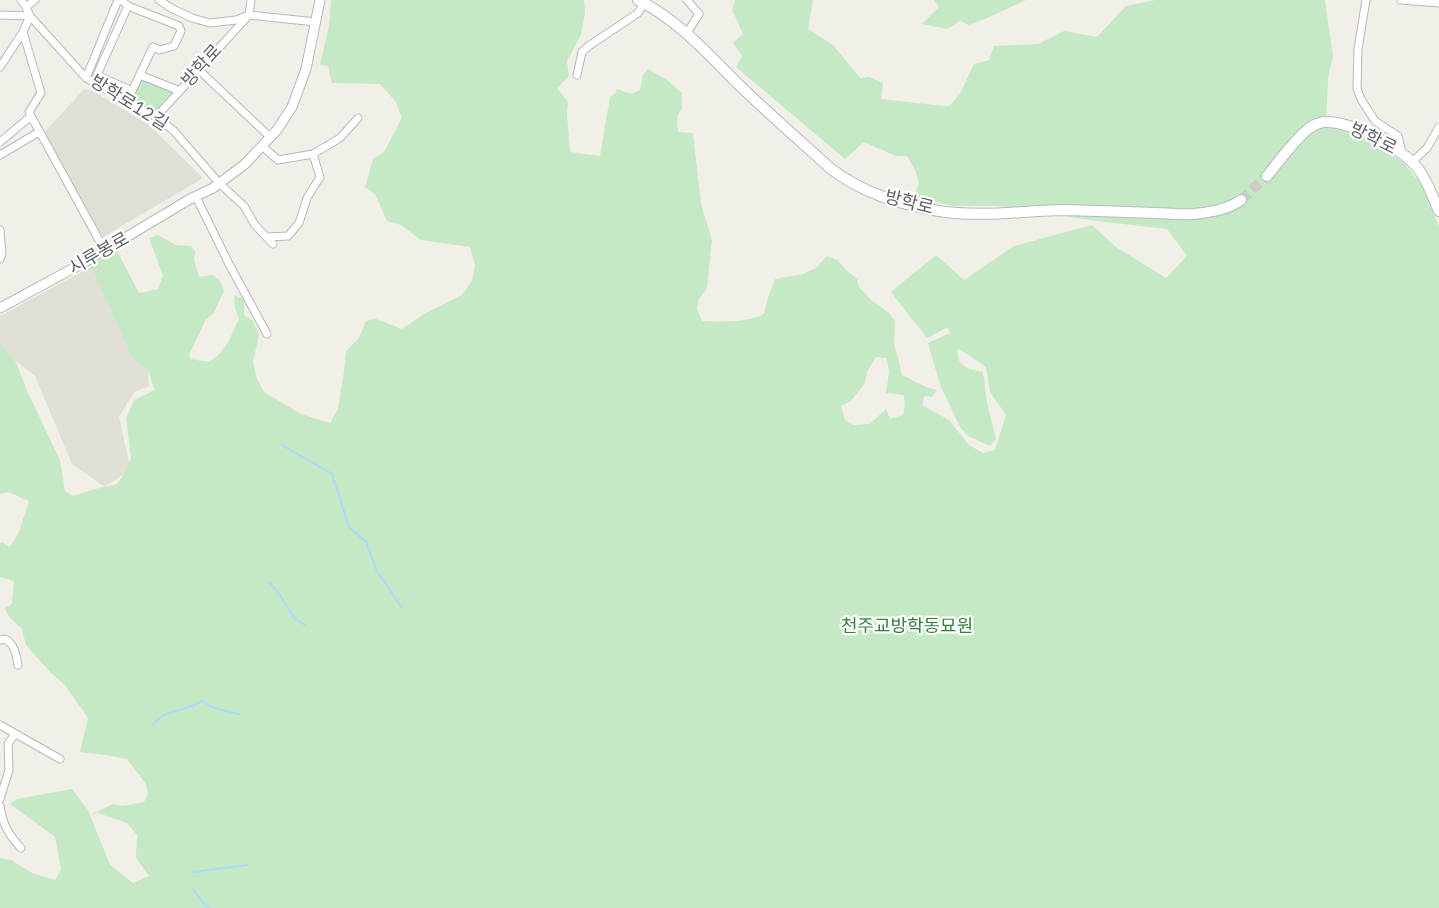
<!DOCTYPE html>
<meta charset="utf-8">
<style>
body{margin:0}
canvas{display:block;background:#f1efe8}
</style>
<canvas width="1439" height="908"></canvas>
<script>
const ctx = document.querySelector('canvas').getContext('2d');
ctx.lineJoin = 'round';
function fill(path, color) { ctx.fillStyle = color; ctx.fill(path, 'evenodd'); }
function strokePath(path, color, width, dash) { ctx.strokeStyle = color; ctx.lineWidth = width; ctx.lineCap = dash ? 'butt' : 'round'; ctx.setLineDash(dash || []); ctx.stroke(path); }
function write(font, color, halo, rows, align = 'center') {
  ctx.font = font + ' "IBM Plex Sans","Noto Sans KR",sans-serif'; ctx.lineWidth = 4.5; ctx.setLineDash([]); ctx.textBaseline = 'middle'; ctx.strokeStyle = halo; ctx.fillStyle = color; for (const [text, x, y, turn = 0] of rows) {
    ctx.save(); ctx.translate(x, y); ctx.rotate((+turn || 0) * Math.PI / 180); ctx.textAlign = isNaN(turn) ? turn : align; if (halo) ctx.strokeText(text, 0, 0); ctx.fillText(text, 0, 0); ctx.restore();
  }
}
fill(new Path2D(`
 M84,89L93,91L149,125L202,177L200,180L103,237L43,134Z
 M91,267L132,357L148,371L149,386L134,392L119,417L129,463L124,474L105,487L72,464L35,376L15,360L0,343V316Z`), '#e1ded6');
fill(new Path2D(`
 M331,0H584L585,13L581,35L567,61L569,76L557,88L568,102L567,114L570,152L600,156L610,97L615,94L617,89L631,94L640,90L643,75L648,69L667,80L682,93V108L677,117L678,132L693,133L701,204L712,240L707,288L699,299L697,309L702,321C722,322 746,323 764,314L768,298L775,279L803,274L816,268L827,256L837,260L847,271L857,279L859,287L871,300L889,313L895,321L894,345L898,357L902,375L926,387L937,390L932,397L924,396L922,405L949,420L969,445L983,453L995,450L1006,415L990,392L986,367L958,348C955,366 968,369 983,372L987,402L996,439L990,446L968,436L960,427L940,385L928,343L950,333L948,327L927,338L891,292L936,255L964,280L1014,246L1092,225L1116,247L1166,278L1187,256L1167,229L1097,221L1001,206H952L914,196L919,184L916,172L907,156H896L864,142L845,159L736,67L742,56L733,43L743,34L737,20L732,10L735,0H813L808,29L833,45L860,78L869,77L883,83L881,99L943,106H949L960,94L974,64L989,60L994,46L1038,44L1064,31L1097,37L1126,6L1155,0H1325L1333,56L1328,78L1326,127L1359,135L1403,162L1421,184L1439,227V908H0V858L11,860L32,873L55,880L61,869L55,837L10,804L17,799L72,789L88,810L110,865L133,883L149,876L136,858L137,835L127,823L98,813L92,814L113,804L123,806L144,802L148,794L146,784L127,759L106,755L80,752L88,718L65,685L51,673L26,645L22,629L9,617L5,608L12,604L14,581L0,577V543L2,542L10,547L19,532L29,501L8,492L0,494V343L15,360L28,393L60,460L65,491L73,496L91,490L117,484L124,474L131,458L126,418L134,400L155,390L148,371L132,357L91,267L116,249L139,293L158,289L163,275L149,238L158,235L176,245L191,246L195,251L194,260L199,277L213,275L220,281L224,291L213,314L206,319L189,355L190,359L209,362C227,351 230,337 239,319L235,308L234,295L244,299V315L253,321L259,335L253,362L257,379L264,392L301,414L330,423L338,409L344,372L346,351L359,338L366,321L376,319L402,329L424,314L462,295L472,281L475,265L470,247L421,240L401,225L387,221L375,194L365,187L373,159L384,152L402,118L396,102L380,84L332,83L328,66L320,65L329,25ZM876,357L887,358L889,373L886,393L904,395L905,406L903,415L890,419L886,409L870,424L854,425L845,420L841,406L851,401L865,383L867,372Z
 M934,0H1026L987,18L969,25L960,21L947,29L922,24L939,7Z
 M142,79L175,92L156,113L132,100Z`), '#c5e8c5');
strokePath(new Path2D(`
 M282,445L332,474L349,527L366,542L377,571L402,608
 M270,583L280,595L295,619L305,625
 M152,725L164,715L195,705L202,701L214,708L239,714
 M193,872L248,865
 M193,889L206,906L210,908`), '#aadaff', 2);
strokePath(new Path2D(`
 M1241,200L1267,176`), '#ccccc8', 10, [10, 5]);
const minor = new Path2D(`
 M21,0L26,7L30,16L86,78L156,117L174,131L219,183L244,206L255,225L273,244
 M121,0L128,6L179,26L181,31L174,46L160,50L153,47L132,91L97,75L128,6
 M159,0L171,8L192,18L210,23L236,20L249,15L316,22
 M687,0L699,14L687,33
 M1366,0L1358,49L1357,89L1362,101L1375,121L1398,136L1402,153
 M1401,0L1439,3
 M26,7L35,0
 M0,15L30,16L23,32L41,93L29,112L31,116L0,142
 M0,67L23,32
 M199,70L270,137
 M140,75L180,91
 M577,75L582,52L590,45L638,13L646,0
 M86,78L118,0
 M31,116L105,251
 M156,117L249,15L251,0
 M262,146L278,160L313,154L340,138L358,118
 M0,155L39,132
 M1412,162L1427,148L1439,127
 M196,197L229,264L267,334
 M0,230L2,254L0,259
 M267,237L288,236L299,223L307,198L320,177L313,154
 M0,640L5,639C15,644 16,655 18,665
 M0,725L60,759
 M0,799L9,770L8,744L15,734
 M0,806C3,825 8,834 21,848`);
const tertiary = new Path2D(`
 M0,308L83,263L190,199L213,188L245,164L277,130L292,107L306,69L320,0`);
const secondary = new Path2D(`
 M638,0C677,19 707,53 737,83C767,112 799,140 830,168C862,193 899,204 939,211C981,218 1026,210 1068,210C1098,211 1127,212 1156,213C1169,213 1182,215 1194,214C1211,212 1227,210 1241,200
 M1267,176C1277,164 1298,135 1311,127C1314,125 1321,122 1325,122C1351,121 1404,149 1419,170C1428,182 1433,198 1439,211`);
strokePath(minor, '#b5b8bc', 9);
strokePath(tertiary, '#b5b8bc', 11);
strokePath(secondary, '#b6babf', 12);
strokePath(minor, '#fff', 7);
strokePath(tertiary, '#fff', 9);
strokePath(secondary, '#fff', 10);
write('18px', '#5f6368', '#fff', [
 ["방학로",202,66,-48],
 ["방학로12길",129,103,32],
 ["방학로",1373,139,26],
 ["방학로",909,203,14],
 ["시루봉로",99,254,-30]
]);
write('18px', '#348238', '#fff', [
 ["천주교방학동묘원",907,627]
]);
</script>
